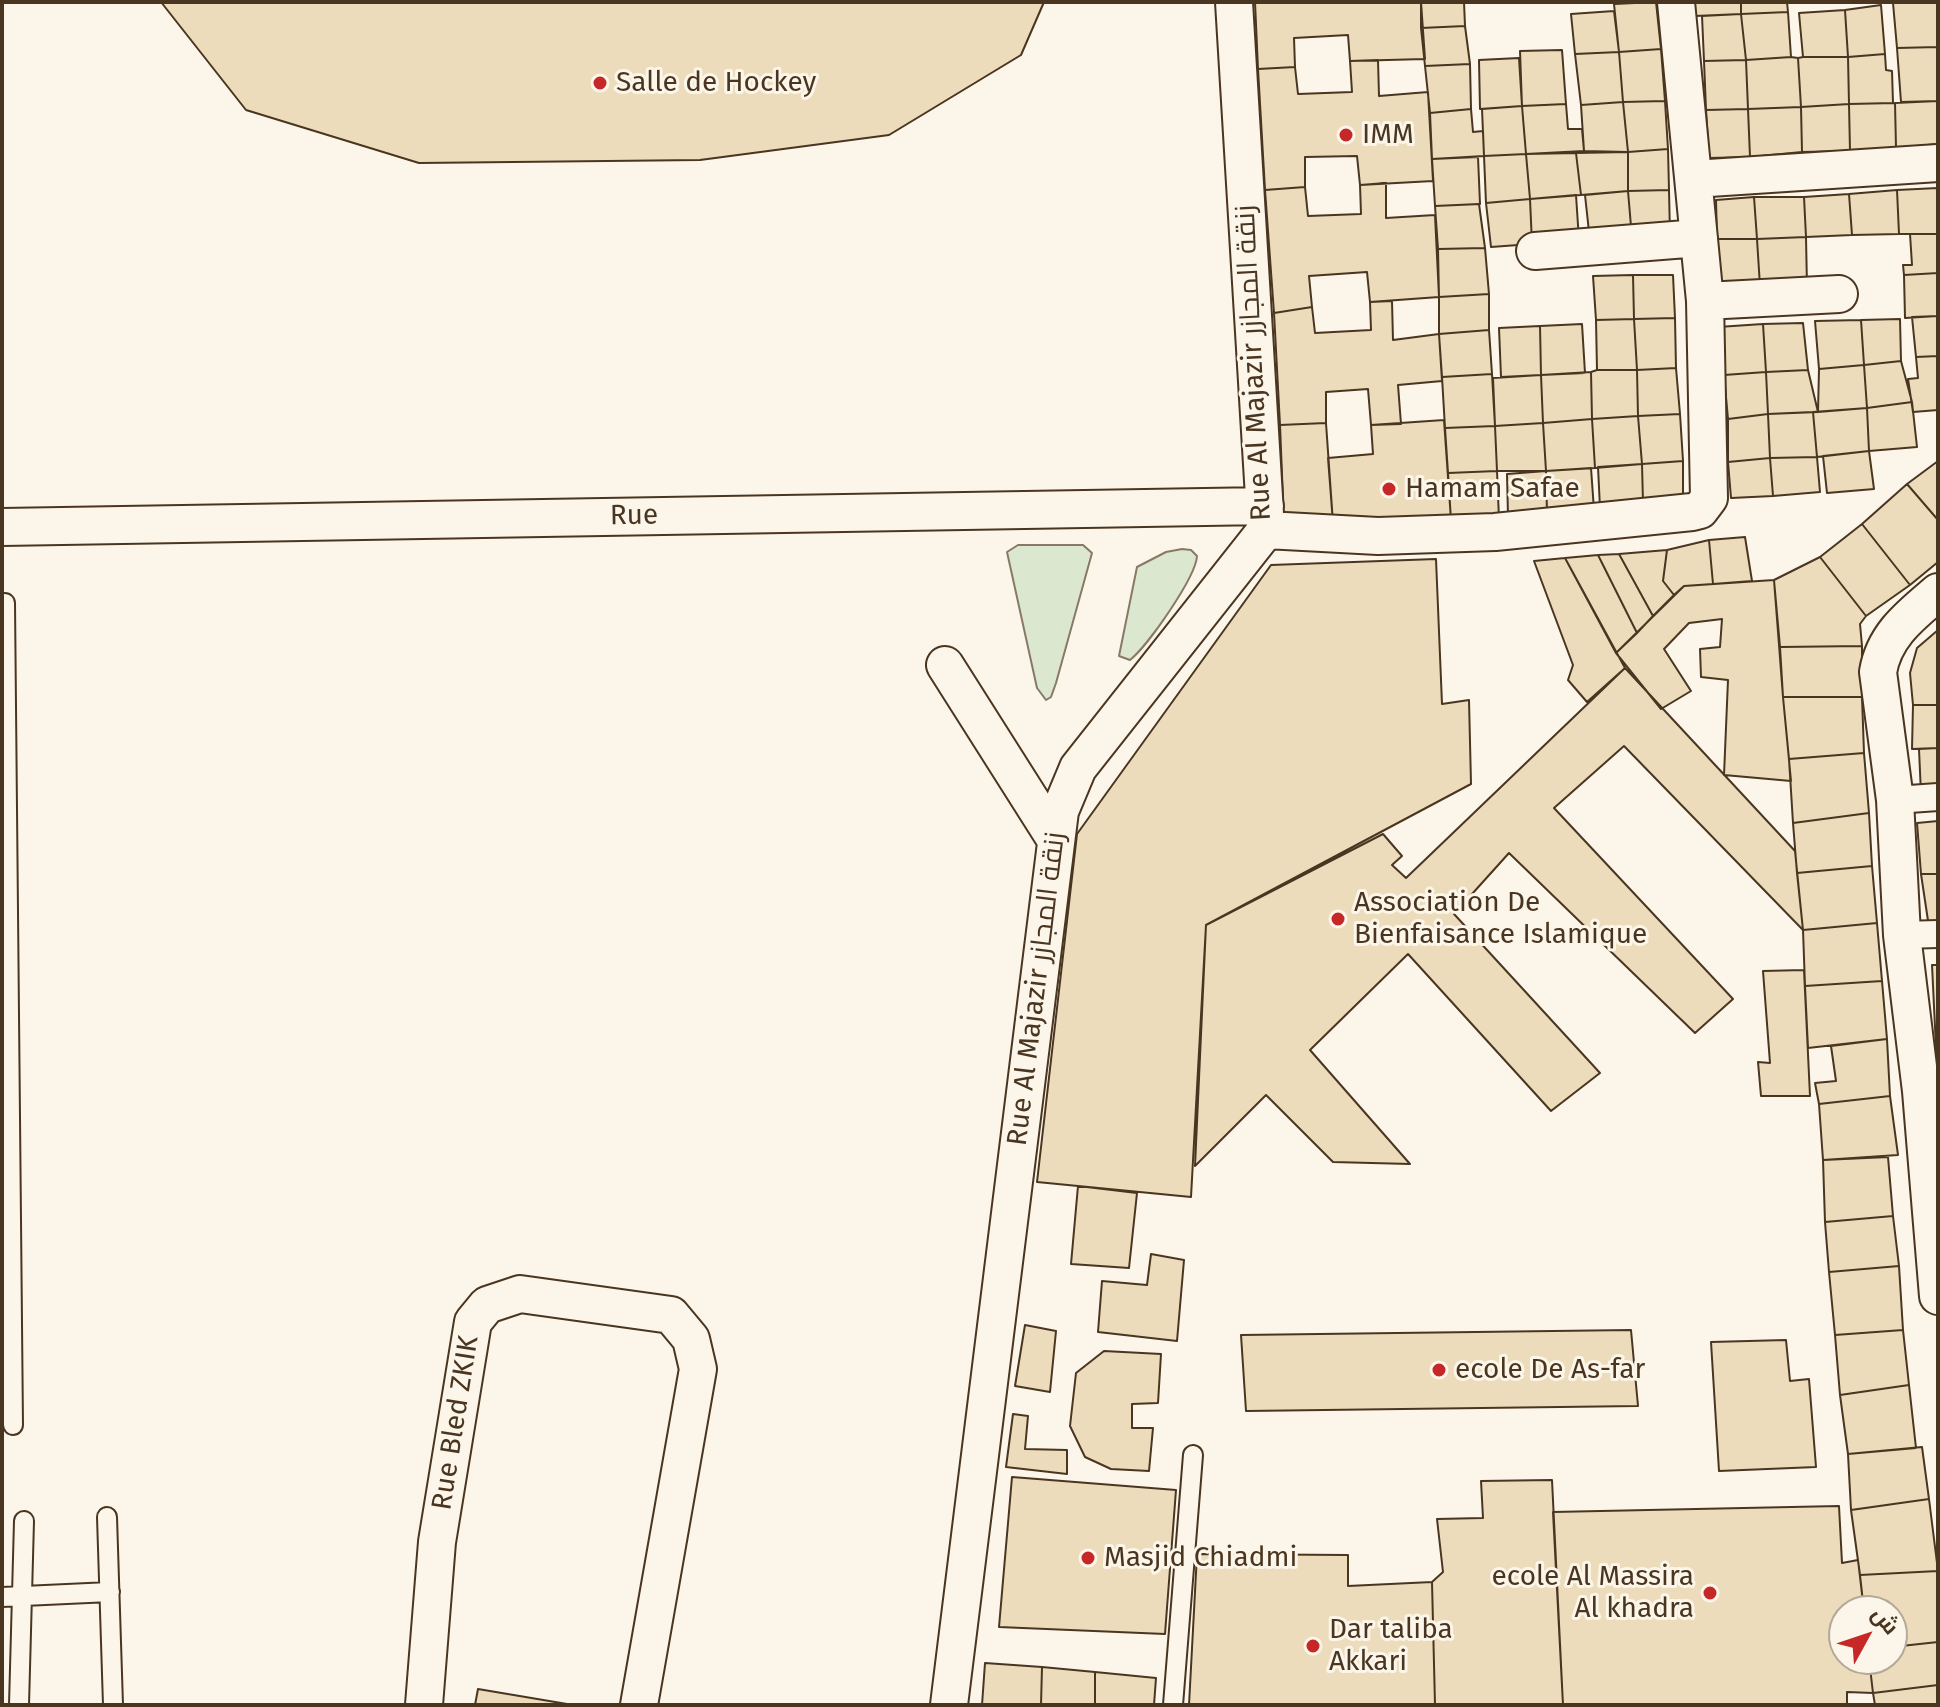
<!DOCTYPE html>
<meta charset="utf-8">
<style>
body{margin:0}
#map{position:relative;width:1940px;height:1707px;overflow:hidden;background:#fbf6e9;font-family:"Fira Sans",Cairo,sans-serif}
canvas{display:block}
.frame{position:absolute;inset:0;border:4px solid #4a3520;pointer-events:none}
.north{position:absolute;left:1828px;top:1595px;width:80px;height:80px;box-sizing:border-box;background:#fbf6e9;border:2px solid #b4a999;border-radius:50%;rotate:50deg;font-size:22px;font-weight:700;line-height:32px;text-align:center;color:#4a3520}
.north::after{content:'';display:block;margin:auto;width:28px;height:36px;background:#c62828;clip-path:polygon(50% 0,100% 100%,50% 72%,0 100%)}
</style>
<div id="map">
<canvas width="1940" height="1707"></canvas>
<div class="frame"></div>
<div class="north">ش</div>
</div>
<script>
const ctx = document.querySelector('canvas').getContext('2d');
ctx.lineJoin = 'round';
function fill(path, color) { ctx.fillStyle = color; ctx.fill(path, 'evenodd'); }
function strokePath(path, color, width, dash) { ctx.strokeStyle = color; ctx.lineWidth = width; ctx.lineCap = dash ? 'butt' : 'round'; ctx.setLineDash(dash || []); ctx.stroke(path); }
function write(font, color, halo, rows, align = 'center') {
  ctx.font = font + ' "Fira Sans",Cairo,sans-serif'; ctx.lineWidth = 6; ctx.setLineDash([]); ctx.textBaseline = 'middle'; ctx.strokeStyle = halo; ctx.fillStyle = color; for (const [text, x, y, turn = 0] of rows) {
    ctx.save(); ctx.translate(x, y); ctx.rotate((+turn || 0) * Math.PI / 180); ctx.textAlign = isNaN(turn) ? turn : align; if (halo) ctx.strokeText(text, 0, 0); ctx.fillText(text, 0, 0); ctx.restore();
  }
}
const green = new Path2D(`
 M1018,545H1083L1092,553L1056,683L1051,697L1046,700L1037,688L1007,552Z
 M1182,549L1191,550L1197,556C1196,577 1147,647 1130,660L1119,656L1137,567L1166,552Z`);
fill(green, '#dce7d0');
strokePath(green, '#887966', 2);
const building = new Path2D(`
 M161,2H1044L1021,55L889,135L700,160L419,163L246,110Z
 M1255,2H1421L1425,59L1350,61L1348,35L1294,38L1295,67L1258,69Z
 M1421,2H1464L1465,26L1421,28Z
 M1656,2L1661,49L1619,52L1614,4Z
 M1694,2H1741V14L1695,16Z
 M1741,2H1787L1788,12L1741,14Z
 M1937,2L1938,47L1897,48L1893,3Z
 M1881,5L1885,54L1848,57L1845,10Z
 M1845,10L1848,57H1803L1799,13Z
 M1614,11L1619,52L1575,54L1571,14Z
 M1788,12L1791,57L1746,60L1741,14Z
 M1741,14L1746,60L1704,61L1702,16Z
 M1465,26L1470,64L1425,66L1421,28Z
 M1938,47V101L1901,102L1897,48Z
 M1661,49L1665,101L1623,102L1619,52Z
 M1562,50L1566,104L1522,106L1520,51Z
 M1619,52L1623,102L1581,105L1575,54Z
 M1885,54L1886,70L1892,71L1893,103L1849,104L1848,57Z
 M1791,57L1798,58L1801,107L1748,109L1746,60Z
 M1803,57H1848L1849,104L1801,107L1798,58Z
 M1519,58L1522,106L1480,109L1479,60Z
 M1378,60L1379,96L1428,92L1433,181L1360,185L1357,156L1305,157V187L1265,190L1258,69L1295,67L1298,94L1352,92L1350,61Z
 M1746,60L1748,109L1706,110L1704,61Z
 M1470,64L1471,109L1430,113L1425,66Z
 M1665,101L1668,149L1628,152L1623,102Z
 M1938,101V144L1896,148L1895,103Z
 M1623,102L1628,152L1584,151L1581,105Z
 M1895,103L1896,148L1850,151L1849,104Z
 M1566,104L1568,129H1582L1584,151L1526,154L1522,106Z
 M1849,104L1850,151L1802,152L1801,107Z
 M1522,106L1526,154L1484,156L1482,109Z
 M1801,107L1802,152L1750,157L1748,109Z
 M1471,109L1473,132L1483,131L1484,156L1432,159L1430,113Z
 M1748,109L1750,157L1709,158L1706,110Z
 M1668,149L1669,190L1628,191V152Z
 M1628,152V191L1581,195L1576,153Z
 M1576,153L1581,195L1530,199L1526,154Z
 M1526,154L1530,199L1486,203L1484,156Z
 M1478,157L1480,204L1435,206L1432,159Z
 M1386,183V218L1435,215L1439,297L1370,302L1367,272L1309,276L1312,307L1274,313L1265,190L1305,187L1308,216L1361,214L1360,185Z
 M1938,188V234H1899L1897,190Z
 M1669,190L1670,235L1632,238L1628,191Z
 M1897,190L1899,234L1852,235L1849,194Z
 M1628,191L1632,238L1590,241L1585,195Z
 M1849,194L1852,235L1806,237L1804,197Z
 M1576,195L1579,240L1532,244L1530,199Z
 M1754,197L1757,239H1717L1716,200Z
 M1754,197H1804L1806,237L1757,239Z
 M1530,199L1532,244L1491,247L1486,203Z
 M1479,204L1485,248L1438,249L1435,206Z
 M1910,234H1938V273L1904,275L1903,265H1912Z
 M1806,237L1807,287L1760,286L1757,239Z
 M1717,239H1757L1760,286H1720Z
 M1485,248L1489,294L1439,297L1438,249Z
 M1938,273V316L1905,318L1904,275Z
 M1633,275H1673L1675,318L1634,319Z
 M1633,275L1634,319L1596,320L1593,276Z
 M1489,294V330L1439,334V297Z
 M1392,301L1393,340L1439,334L1442,381L1398,385L1401,424L1371,425L1368,389L1326,392V423L1280,425L1274,313L1312,307L1315,333L1371,330L1370,302Z
 M1938,316V356L1916,357L1912,317Z
 M1675,318L1676,368L1637,370L1634,319Z
 M1634,319L1637,370H1597L1596,320Z
 M1900,319L1901,361L1864,365L1861,320Z
 M1861,320L1864,365L1819,369L1815,321Z
 M1803,323L1808,370L1766,372L1763,324Z
 M1582,324L1585,373L1541,375L1540,326Z
 M1763,324L1766,372L1724,375L1718,327Z
 M1540,326L1541,375L1501,377L1499,328Z
 M1489,330L1492,374L1442,377L1439,334Z
 M1938,356V410L1913,412L1908,379L1918,378L1916,357Z
 M1901,361L1912,402L1867,408L1864,365Z
 M1864,365L1867,408L1818,412L1819,369Z
 M1676,368L1680,414L1638,416L1637,370Z
 M1597,370H1637L1638,416L1592,419L1591,372Z
 M1808,370L1818,412L1768,414L1766,372Z
 M1591,372L1592,419L1543,423L1541,375Z
 M1766,372L1768,414L1728,419L1724,375Z
 M1492,374L1495,426L1445,428L1442,377Z
 M1541,375L1543,423L1495,426L1493,378Z
 M1912,402L1917,447L1869,451L1867,408Z
 M1867,408L1869,451L1817,457L1813,412Z
 M1813,412L1817,457L1770,458L1768,414Z
 M1680,414L1683,461L1642,464L1638,416Z
 M1768,414L1770,458L1728,462V419Z
 M1638,416L1642,464L1595,468L1592,419Z
 M1592,419L1595,468L1546,471L1543,423Z
 M1444,420L1451,520L1333,523L1328,458L1373,454L1371,425Z
 M1326,423L1333,523L1284,525L1280,425Z
 M1543,423L1546,471H1497L1495,426Z
 M1495,426L1497,471L1448,473L1445,428Z
 M1869,451L1874,489L1827,493L1823,456Z
 M1817,457L1820,492L1773,496L1770,458Z
 M1770,458L1773,496L1731,498L1728,462Z
 M1683,461V500L1643,503L1642,464Z
 M1938,461V520L1907,484Z
 M1642,464L1643,503L1600,508L1598,467Z
 M1591,468L1594,510L1547,514L1546,471Z
 M1497,471L1499,519L1451,520L1448,473Z
 M1546,471L1547,514L1508,516L1507,474Z
 M1907,484L1938,520V562L1910,585L1862,524Z
 M1862,524L1910,585L1866,616L1820,557Z
 M1745,537L1752,581L1713,584L1709,540Z
 M1709,540L1713,584L1684,586L1674,595L1663,581L1667,550Z
 M1667,550L1663,581L1674,595L1653,616L1619,554Z
 M1619,554L1653,616L1637,633L1598,555Z
 M1598,555L1637,633L1616,653L1565,558Z
 M1820,557L1866,616L1860,624L1862,646L1780,647L1774,580Z
 M1565,558L1625,668L1587,702L1568,680L1573,665L1534,561Z
 M1436,559L1442,704L1469,700L1471,784L1206,925L1191,1197L1037,1182L1077,834L1271,565Z
 M1774,580L1783,697L1791,781L1724,775L1728,680L1701,677L1700,649L1720,647L1722,619L1689,623L1664,649L1691,691L1661,709L1616,653L1684,586Z
 M1938,630V705H1913L1910,673L1917,648Z
 M1862,646V697H1783L1780,647Z
 M1625,668L1795,851L1803,930L1624,746L1554,808L1733,999L1695,1033L1509,853L1454,914L1600,1073L1551,1111L1408,954L1310,1050L1410,1164L1333,1162L1266,1095L1195,1166L1206,925L1383,834L1402,856L1392,865L1406,878Z
 M1783,697H1862L1864,753L1789,759Z
 M1913,705H1938V748L1912,749Z
 M1938,748V793L1921,794L1919,749Z
 M1864,753L1869,813L1793,823L1789,759Z
 M1869,813L1872,866L1797,873L1793,823Z
 M1938,821V874H1921L1917,823Z
 M1872,866L1877,923L1803,930L1797,873Z
 M1921,874H1938V934H1930Z
 M1877,923L1882,981L1805,986L1803,930Z
 M1932,965H1938V1026L1935,1027Z
 M1804,970L1810,1096H1761L1758,1062L1770,1063L1763,971Z
 M1882,981L1887,1039L1808,1048L1805,986Z
 M1938,1026V1090L1935,1027Z
 M1887,1039L1890,1096L1819,1104L1815,1083L1836,1081L1831,1046Z
 M1890,1096L1898,1155L1823,1160L1819,1104Z
 M1888,1157L1893,1216L1825,1222L1823,1160Z
 M1078,1186L1137,1193L1129,1268L1071,1264Z
 M1893,1216L1899,1266L1829,1272L1825,1222Z
 M1151,1254L1184,1260L1177,1341L1098,1332L1102,1281L1147,1285Z
 M1899,1266L1903,1330L1835,1335L1829,1272Z
 M1025,1325L1056,1331L1050,1392L1015,1386Z
 M1631,1330L1638,1406L1246,1411L1241,1335Z
 M1903,1330L1909,1385L1840,1395L1835,1335Z
 M1786,1340L1790,1381L1809,1379L1816,1467L1719,1471L1711,1342Z
 M1104,1351L1161,1354L1158,1403L1132,1404V1428H1153L1149,1471L1111,1469L1085,1457L1070,1426L1076,1373Z
 M1909,1385L1916,1448L1848,1454L1840,1395Z
 M1013,1414L1028,1416L1025,1449L1067,1450V1474L1006,1467Z
 M1922,1447L1929,1499L1851,1510L1848,1454Z
 M1012,1477L1176,1490L1165,1634L999,1627Z
 M1552,1480L1563,1705H1435L1432,1582L1443,1572L1437,1519L1483,1518L1481,1481Z
 M1929,1499L1938,1571L1860,1575L1851,1510Z
 M1839,1506L1842,1563L1858,1560L1864,1611H1844V1659H1869L1873,1693L1847,1692V1705H1563L1553,1512Z
 M1197,1554L1348,1555V1586L1432,1582L1435,1705H1189Z
 M1938,1571V1642L1892,1647V1611H1864L1860,1575Z
 M1938,1642V1685L1873,1693L1869,1659H1892V1647Z
 M985,1663L1042,1667L1041,1705H982Z
 M1042,1667L1095,1672V1705H1041Z
 M1095,1672L1156,1678L1154,1705H1095Z
 M1938,1685V1705H1875L1873,1693Z
 M478,1689L573,1705H475Z`);
fill(building, '#ecdcbc');
strokePath(building, '#4a3520', 2);
const service = new Path2D(`
 M5,603L13,1425
 M107,1517L113,1705
 M2,1597L110,1592
 M19,1705L24,1521
 M1173,1705L1193,1455`);
const pedestrian = new Path2D(`
 M1895,800L1938,797
 M1902,935L1938,934`);
const minor = new Path2D(`
 M1694,179L1938,163
 M1535,251L1699,238
 M1705,301L1839,294
 M2,527L1265,506
 M1266,530L1378,536L1495,532L1692,512L1700,510L1709,498L1705,301L1676,2
 M1938,592C1911,615 1884,635 1878,672L1895,800L1902,935L1921,1091L1938,1296
 M945,665L1054,837
 M424,1705L437,1542L473,1322L487,1305L520,1294L671,1315L691,1339L698,1369L639,1705
 M949,1705L1060,811L1078,768L1266,530L1234,2`);
strokePath(service, '#4a3520', 22);
strokePath(pedestrian, '#4a3520', 30);
strokePath(minor, '#4a3520', 40);
strokePath(service, '#fbf6e9', 18);
strokePath(pedestrian, '#fbf6e9', 26);
strokePath(minor, '#fbf6e9', 36);
for (const [x, y, r, color] of [
 [600,83,8,"#c62828"],
 [1346,135,8,"#c62828"],
 [1389,489,8,"#c62828"],
 [1338,919,8,"#c62828"],
 [1439,1370,8,"#c62828"],
 [1088,1558,8,"#c62828"],
 [1710,1593,8,"#c62828"],
 [1313,1646,8,"#c62828"]
]) { const dot = new Path2D(); dot.arc(x, y, r, 0, 2 * Math.PI); ctx.fillStyle = color; ctx.fill(dot); strokePath(dot, '#fbf6e9', 3); }
write('28px', '#4a3520', '#fbf6e9', [
 ["Salle de Hockey",616,83],
 ["IMM",1362,135],
 ["Hamam Safae",1405,489],
 ["Association De",1354,903],
 ["Bienfaisance Islamique",1354,935],
 ["ecole De As-far",1455,1370],
 ["Masjid Chiadmi",1104,1558],
 ["ecole Al Massira",1694,1577,"right"],
 ["Al khadra",1694,1609,"right"],
 ["Dar taliba",1329,1630],
 ["Akkari",1329,1662]
], 'left');
write('28px', '#4a3520', '#fbf6e9', [
 ["Rue Al Majazir زنقة المجازر",1254,363,-93],
 ["Rue",634,516,-1],
 ["Rue Al Majazir زنقة المجازر",1037,989,-83],
 ["Rue Bled ZKIK",456,1423,-81]
]);
</script>
